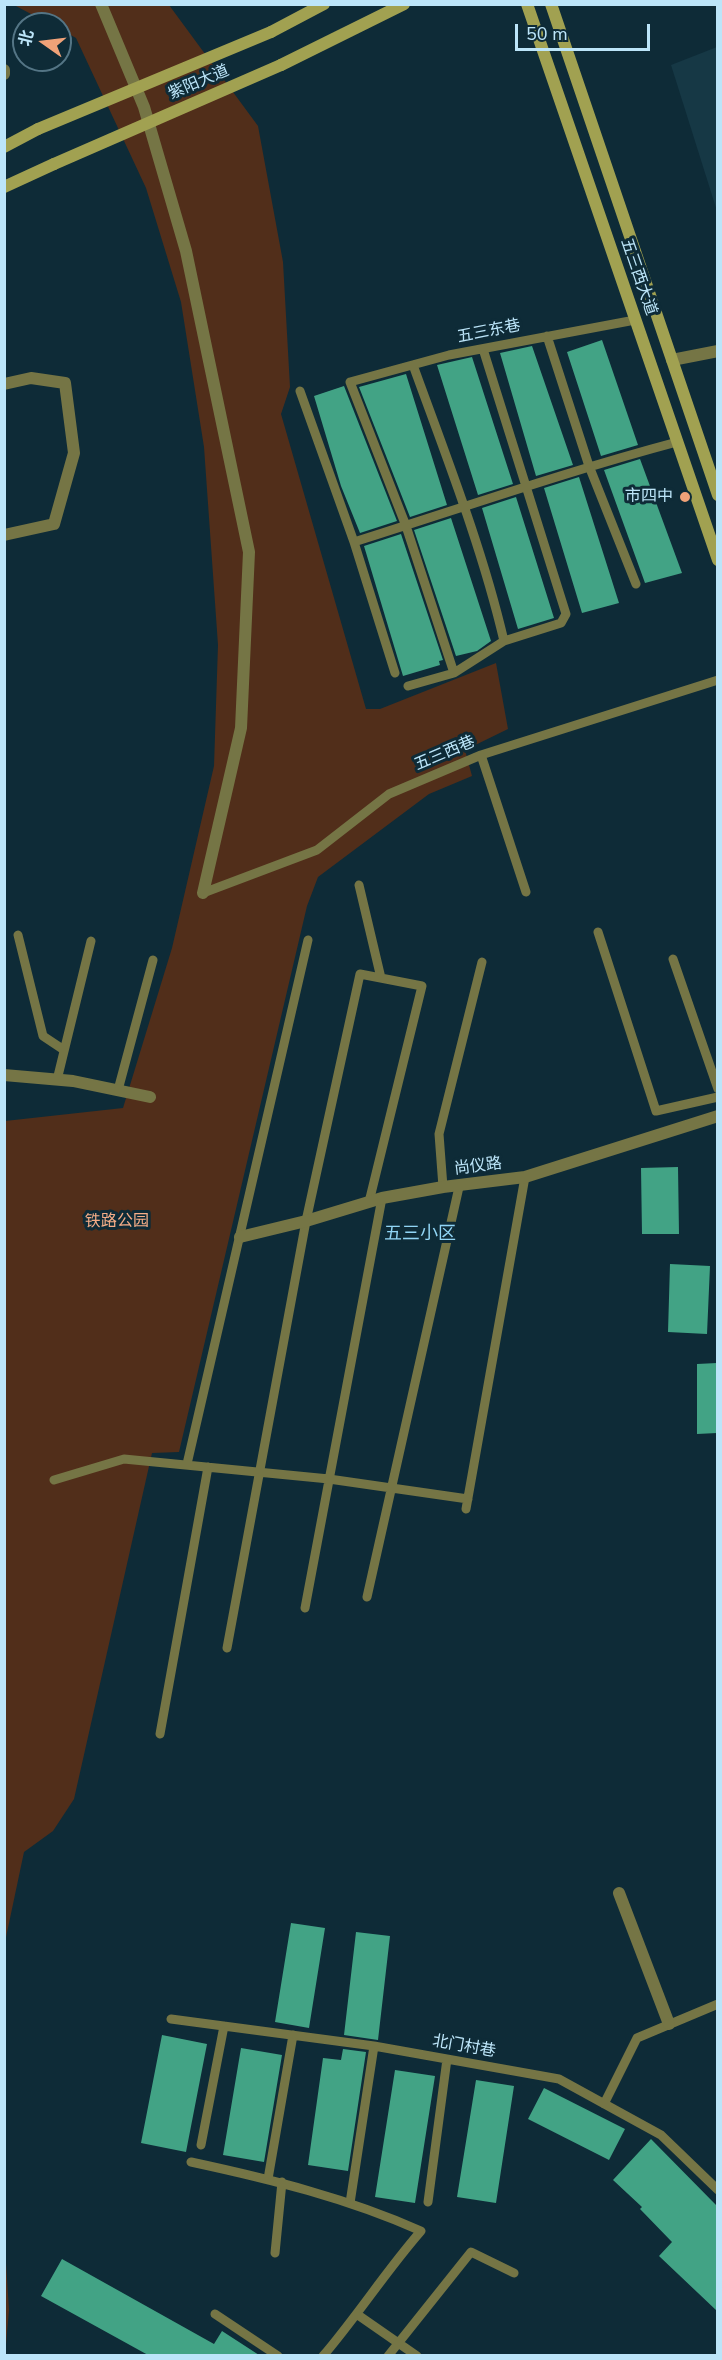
<!DOCTYPE html>
<meta charset="utf-8">
<style>
body{margin:0}
#map{position:relative;width:722px;height:2360px;overflow:hidden;background:#0e2b37;font-family:"Nunito Sans","Noto Sans SC",sans-serif}
canvas{display:block}
.frame{position:absolute;inset:0;border:6px solid #bce5f9;pointer-events:none}
.north{position:absolute;left:12px;top:12px;width:60px;height:60px;box-sizing:border-box;background:#0e2b37;border:2px solid #547585;border-radius:50%;rotate:284deg;font-size:16px;font-weight:700;line-height:24px;text-align:center;color:#bce5f9}
.north::after{content:'';display:block;margin:auto;width:21px;height:27px;background:#f0a278;clip-path:polygon(50% 0,100% 100%,50% 72%,0 100%)}
.scale{position:absolute;left:515px;top:24px;width:135px;height:27px;box-sizing:border-box;border:3px solid #bce5f9;border-top:0;padding-left:8px;font-size:18px;line-height:21px;white-space:nowrap;color:#bce5f9;-webkit-text-stroke:4px #0e2b37;paint-order:stroke}
</style>
<div id="map">
<canvas width="722" height="2360"></canvas>
<div class="frame"></div>
<div class="north">北</div>
<div class="scale">50 m</div>
</div>
<script>
const ctx = document.querySelector('canvas').getContext('2d');
ctx.lineJoin = 'round';
function fill(path, color) { ctx.fillStyle = color; ctx.fill(path, 'evenodd'); }
function strokePath(path, color, width, dash) { ctx.strokeStyle = color; ctx.lineWidth = width; ctx.lineCap = dash ? 'butt' : 'round'; ctx.setLineDash(dash || []); ctx.stroke(path); }
function write(font, color, halo, rows, align = 'center') {
  ctx.font = font + ' "Nunito Sans","Noto Sans SC",sans-serif'; ctx.lineWidth = 6; ctx.setLineDash([]); ctx.textBaseline = 'middle'; ctx.strokeStyle = halo; ctx.fillStyle = color; for (const [text, x, y, turn = 0] of rows) {
    ctx.save(); ctx.translate(x, y); ctx.rotate((+turn || 0) * Math.PI / 180); ctx.textAlign = isNaN(turn) ? turn : align; if (halo) ctx.strokeText(text, 0, 0); ctx.fillText(text, 0, 0); ctx.restore();
  }
}
fill(new Path2D(`
 M717,47V211L671,65Z`), '#163845');
fill(new Path2D(`
 M14,5H169L258,126L283,262L290,387L281,414L366,709H380L496,663L508,729L465,750L472,776L429,794L318,877L307,906L179,1452L152,1453L74,1799L53,1831L24,1852L5,1942V1121L123,1108L172,948L214,766L218,645L204,447L181,302L146,188L76,38L60,29V24H50Z
 M4,2231L9,2310L5,2356L4,2355Z`), '#512e1a');
fill(new Path2D(`
 M602,340L638,445L601,456L567,352Z
 M532,346L573,465L536,476L500,353Z
 M472,357L513,484L478,495L437,365Z
 M406,374L447,505L410,517L359,387Z
 M344,386L397,521L360,533L341,486L314,396Z
 M640,459L682,573L645,583L604,470Z
 M579,477L619,603L582,613L544,488Z
 M516,497L554,618L518,629L482,508Z
 M451,518L491,641L477,651L456,656L414,530Z
 M401,534L443,660L439,661L440,665L403,676L364,546Z
 M678,1167L679,1234H642L641,1168Z
 M670,1264L710,1266L707,1334L668,1332Z
 M717,1363V1433L697,1434V1364Z
 M291,1923L325,1928L309,2028L275,2022Z
 M356,1932L390,1936L378,2040L344,2035Z
 M162,2035L207,2044L186,2152L141,2143Z
 M241,2048L282,2055L264,2162L223,2155Z
 M343,2049L366,2052L348,2171L308,2165L323,2058L341,2060Z
 M395,2070L435,2076L415,2203L375,2197Z
 M476,2080L514,2086L496,2203L457,2197Z
 M544,2088L625,2129L609,2160L528,2119Z
 M651,2139L717,2206V2311L659,2256L672,2242L640,2209L642,2207L613,2180Z
 M62,2259L214,2344L222,2331L259,2355H148L41,2296Z`), '#42a385');
strokePath(new Path2D(`
 M547,336L589,466L636,584
 M483,349L566,614L561,623L504,641
 M413,365C446,456 482,547 504,641L454,673L406,526L350,382L449,355L635,320
 M300,391L354,542L395,673
 M354,542C462,508 568,471 677,442
 M408,686L454,673
 M481,755L526,892
 M359,885L381,978
 M203,893L317,850L389,794L481,755L718,680
 M598,932L656,1111L718,1097
 M18,935L43,1036L64,1050
 M673,959L718,1089
 M57,1080L91,941
 M118,1090L153,960
 M443,1187L439,1134L482,962
 M187,1464L308,940
 M54,1480L124,1459L329,1479L468,1499
 M466,1509L525,1177
 M367,1597L459,1187
 M305,1608L382,1198
 M227,1648L306,1221L360,974L422,986L369,1202
 M160,1734L208,1467
 M171,2019L374,2046L559,2079L661,2135L718,2190
 M604,2104L637,2038L718,2004
 M201,2145L224,2026
 M191,2162C270,2179 347,2198 421,2231C386,2271 358,2315 323,2356
 M268,2179L293,2035
 M428,2202L447,2059
 M350,2203L374,2046
 M275,2253L282,2182
 M215,2314L278,2356
 M358,2315L417,2356
 M388,2356L471,2252L514,2273`), '#757545', 9);
strokePath(new Path2D(`
 M101,4L144,107L186,251L249,552L241,728L203,893
 M4,70V74
 M672,360L718,351
 M4,384L31,378L65,383L74,453L54,524L4,535
 M4,1075L73,1081L150,1097
 M240,1237L306,1221L382,1198L443,1187L525,1177L718,1116
 M619,1893L669,2024`), '#757545', 12);
strokePath(new Path2D(`
 M527,4L718,560
 M551,4L718,495
 M271,32L324,4
 M281,65L404,4
 M4,147L38,129
 M4,187L54,164`), '#a1a151', 12);
strokePath(new Path2D(`
 M38,129L271,32
 M54,164L281,65`), '#a1a151', 12);
for (const [x, y, r, color] of [
 [685,497,6,"#f0a278"]
]) { const dot = new Path2D(); dot.arc(x, y, r, 0, 2 * Math.PI); ctx.fillStyle = color; ctx.fill(dot); strokePath(dot, '#0e2b37', 2); }
write('16px', '#bce5f9', '#0e2b37', [
 ["紫阳大道",199,83,-23],
 ["五三西大道",638,277,71],
 ["五三东巷",489,332,-11],
 ["五三西巷",445,754,-23],
 ["尚仪路",478,1167,-7],
 ["北门村巷",464,2047,10]
]);
write('16px', '#bce5f9', '#0e2b37', [
 ["市四中",673,497]
], 'right');
write('16px', '#f5ad87', '#0e2b37', [
 ["铁路公园",117,1222]
]);
write('18px', '#91d5f5', '#0e2b37', [
 ["五三小区",420,1235]
]);
</script>
